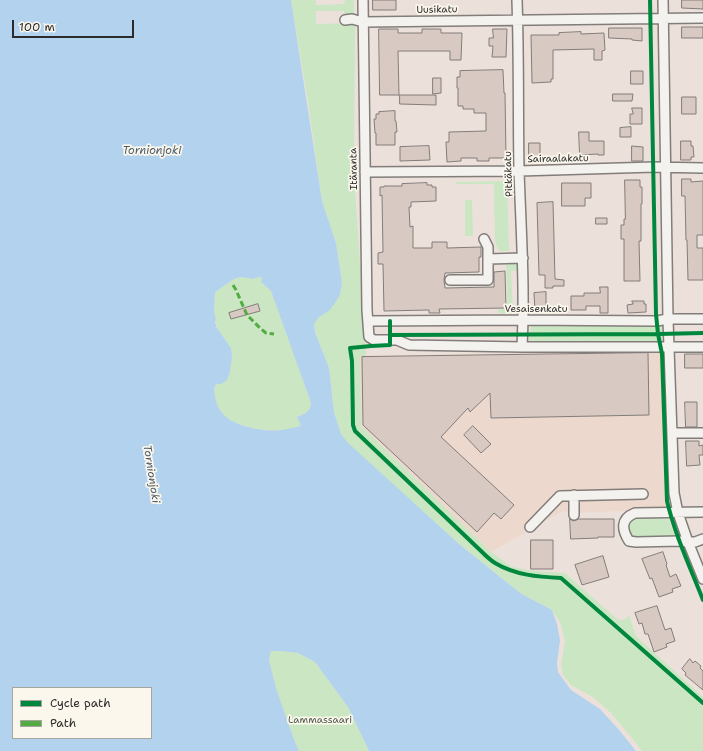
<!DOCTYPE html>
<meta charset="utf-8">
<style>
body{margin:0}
#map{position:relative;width:703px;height:751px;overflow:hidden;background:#ece1da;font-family:"Shantell Sans",sans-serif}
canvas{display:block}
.legend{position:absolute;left:12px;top:687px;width:140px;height:52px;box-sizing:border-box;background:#fbf7ec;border:1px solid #a8a59f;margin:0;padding:5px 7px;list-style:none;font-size:12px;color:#2b2b2b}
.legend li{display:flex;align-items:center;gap:8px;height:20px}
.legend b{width:20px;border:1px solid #a8a59f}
.scale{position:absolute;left:12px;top:20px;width:122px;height:18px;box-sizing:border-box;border:2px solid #2b2b2b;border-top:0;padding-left:5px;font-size:12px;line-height:14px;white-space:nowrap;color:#2b2b2b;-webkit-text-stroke:3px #fbf7ec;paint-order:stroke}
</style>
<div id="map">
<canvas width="703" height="751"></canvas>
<ul class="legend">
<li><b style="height:5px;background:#00873e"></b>Cycle path</li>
<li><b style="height:5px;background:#54ab44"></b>Path</li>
</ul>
<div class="scale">100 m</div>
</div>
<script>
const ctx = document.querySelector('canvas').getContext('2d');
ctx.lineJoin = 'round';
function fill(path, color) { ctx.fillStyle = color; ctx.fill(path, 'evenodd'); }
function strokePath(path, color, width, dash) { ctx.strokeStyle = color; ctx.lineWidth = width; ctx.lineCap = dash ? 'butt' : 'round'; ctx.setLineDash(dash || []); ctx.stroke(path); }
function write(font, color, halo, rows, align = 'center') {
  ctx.font = font + ' "Shantell Sans",sans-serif'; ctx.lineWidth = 3.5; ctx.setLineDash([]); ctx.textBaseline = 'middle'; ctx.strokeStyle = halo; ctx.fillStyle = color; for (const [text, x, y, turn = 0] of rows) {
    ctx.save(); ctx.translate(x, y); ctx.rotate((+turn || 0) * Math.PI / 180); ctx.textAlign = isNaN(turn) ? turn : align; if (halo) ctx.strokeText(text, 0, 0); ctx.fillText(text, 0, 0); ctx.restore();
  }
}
fill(new Path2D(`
 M661,351L668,509L574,513L563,511L491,552L361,426L360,356Z`), '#edd8cd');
fill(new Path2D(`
 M291,0H316V5L344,4L345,0H354V15L345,16L344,11H316V24L355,23L354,173L366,356H360L361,426L491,552L512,567L535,571L565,573L617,619C623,621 626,620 629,615L636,636L703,697V751H642L631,737L611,713L593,697L571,685L563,675L561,666L565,641L560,622L552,610L520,593L459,544L346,442L341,434L334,412L329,368L315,332L314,324L319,317L329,311L340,295L342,283L336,243L322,201L308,102Z
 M507,181L509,251H499L495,242L494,184H456V182Z
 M465,200H472L473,236H465Z
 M519,262L520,270L511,271L513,313H498V309H508L506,263Z
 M241,277L253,279L259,277H262L261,282L271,291L311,403C311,412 304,414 297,417L301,426C294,427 287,430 280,430C262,431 230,427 220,410C216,404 215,396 214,389L216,384L227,380L230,372L232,357L231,348L217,328L214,311L215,292C224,287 230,279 241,277Z
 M531,325H662V344L529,342Z
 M633,518L668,519L675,536L632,537L628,532V523Z
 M271,651H281L298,653L315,662L348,707L369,751H299L293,737L276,688L269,660Z`), '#cae6c2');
fill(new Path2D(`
 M0,0H291L322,201L336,243L342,283L340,295L335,303L329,311L319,317L314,324L315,332L329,368L334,412L341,434L347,442L459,544L520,593L552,610L557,624L560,640L557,663L558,672L563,679L571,690L600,709L620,731L636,751H369L348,707L315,662L298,653L281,651H271L269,660L276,688L293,737L299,751H0ZM241,277L253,279L259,277H262L261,282L271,291L311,403C311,412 304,414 297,417L301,426C295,427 289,429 282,430C265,432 230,427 220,410C216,404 215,396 214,389L216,384H221L227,380L230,372L232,357L231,348L217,328L215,322L216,320L214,311L215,292C224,287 230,279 241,277ZM13,688H151V738H13Z`), '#b2d2ee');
const building = new Path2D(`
 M373,0H396V10H373Z
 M682,0H703V9L682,8Z
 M682,27H703V38H682Z
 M609,28H642V41L632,40V39L609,38Z
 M379,29H398V33H422V29H441V33H462L461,60H450V51H398L399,95H380Z
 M493,29H507L506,57H492L493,46H489V38H493Z
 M581,32V34L604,33L605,50L602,51V60H594V49L553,50V79H551V82L532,83L531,35H559V33Z
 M503,70L504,93H505L506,158H489V161H477V158H461V161L447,162L446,142H449V132L486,131V113H474V109H463V106H458V88H457V77H460V71Z
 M631,71H643V84H631Z
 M433,78H441V93L433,94Z
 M613,94H633L632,101H613Z
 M400,95H436V105L400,104Z
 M682,97H696V114H682Z
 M632,108H642V124H630V114H633Z
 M395,111V121H396L397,132H395V145H376V133H375L374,119H376V114H379V112Z
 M631,127V137H620V128Z
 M579,132H589V141H604V155H598V154L580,155Z
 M681,141H691V146H693L694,157H691V160H681Z
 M529,143H540V161H529Z
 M429,146L430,160L400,161V147Z
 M632,146L643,147V161H632Z
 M682,179H691V182L703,181V235H697V248H703V280H688L687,240H686L685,196H682Z
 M625,180H640V187H642V204H641V241H639L640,281H624V239H621V225H624V219H625Z
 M427,183V185H432V187H436V201L411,202V207H409L410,227L413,226V248H432V242H447V248L481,247V257H479V272L445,273L444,280L445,288L494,287V272L505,271L506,308L439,309L440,313H429V310L384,311L383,264H378V253L383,252L382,195L380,196V187H384V186H402V184Z
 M562,183H591V198H585V206H562Z
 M553,202L555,279L564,280V286H553V288H545V275H539L537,203Z
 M596,218H607V224H596Z
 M600,287H608V313H600V306H586V310H571V296H584V293H600Z
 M546,292V311H535L534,293Z
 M632,301H644V304H646V312L628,313L627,305L633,304Z
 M258,304L260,311L231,319L229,313Z
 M648,353L649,415L491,418L490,393L470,412L468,408L441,437L514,505L501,519L494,513L477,532L363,425L362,357Z
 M685,354H703V368H685Z
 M685,402H697V427H686Z
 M473,426L491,444L481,453L464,435Z
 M686,441H699V446L703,445V455H699L700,465L687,466Z
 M570,519L574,521L578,519H614V537H598V538L571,539Z
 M531,540H553V569H531Z
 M663,552L667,564L666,565L670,577L676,574L681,586L672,589L673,592L659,597L652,578L650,579L642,559Z
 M603,556L609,577L582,585L575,565Z
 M657,606L665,630L671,628L675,641L666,644L667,647L654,652L648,634H645L642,623L639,624L635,613Z
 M690,659L693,663L695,661L701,666L700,668L703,671V690L685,675L686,673L682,669Z`);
fill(building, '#d9c9c3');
strokePath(building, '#827d7a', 1);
const minor = new Path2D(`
 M363,0L367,310L369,337L374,340H397L409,345L522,347H703
 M517,0C519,57 518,114 519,171C521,230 525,288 522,347
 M663,0L668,319L674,493L678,513L688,542L703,579
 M345,20L352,19L363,22L703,18
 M365,172L519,171L654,167L703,168
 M484,239L488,247V259L523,258
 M450,280H488V259
 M368,321L523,320L657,321L668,319H703
 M672,433H703
 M574,495V515
 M703,512L635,513C620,519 622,530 629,541L636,542L679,541L688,542H695L703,539
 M530,527L560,496L643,494`);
strokePath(minor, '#827d7a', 12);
strokePath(minor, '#f4f2ee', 9);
strokePath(new Path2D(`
 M233,285L236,290L247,315L260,328L266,333L274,334`), '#54ab44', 3, [6, 3]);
strokePath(new Path2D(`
 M650,0L656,314L658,334L662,354L667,501C675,535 690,567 703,600
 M390,321V345L371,346L350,348L352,361L353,425L355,431L481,551C485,555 490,560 495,563C515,575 538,577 561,578L703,703
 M390,335L658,334L703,333`), '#00873e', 4);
write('10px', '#2b2b2b', '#fbf7ec', [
 ["Uusikatu",437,10,-1],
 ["Sairaalakatu",558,159,-1],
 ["Itäranta",354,169,-91],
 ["Pitkäkatu",509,174,-92],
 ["Vesaisenkatu",536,309]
]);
write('10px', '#4c5b4c', '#fbf7ec', [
 ["Lammassaari",320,720]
]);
write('italic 11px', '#4c5b68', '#fbf7ec', [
 ["Tornionjoki",152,151],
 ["Tornionjoki",151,474,81]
]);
</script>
